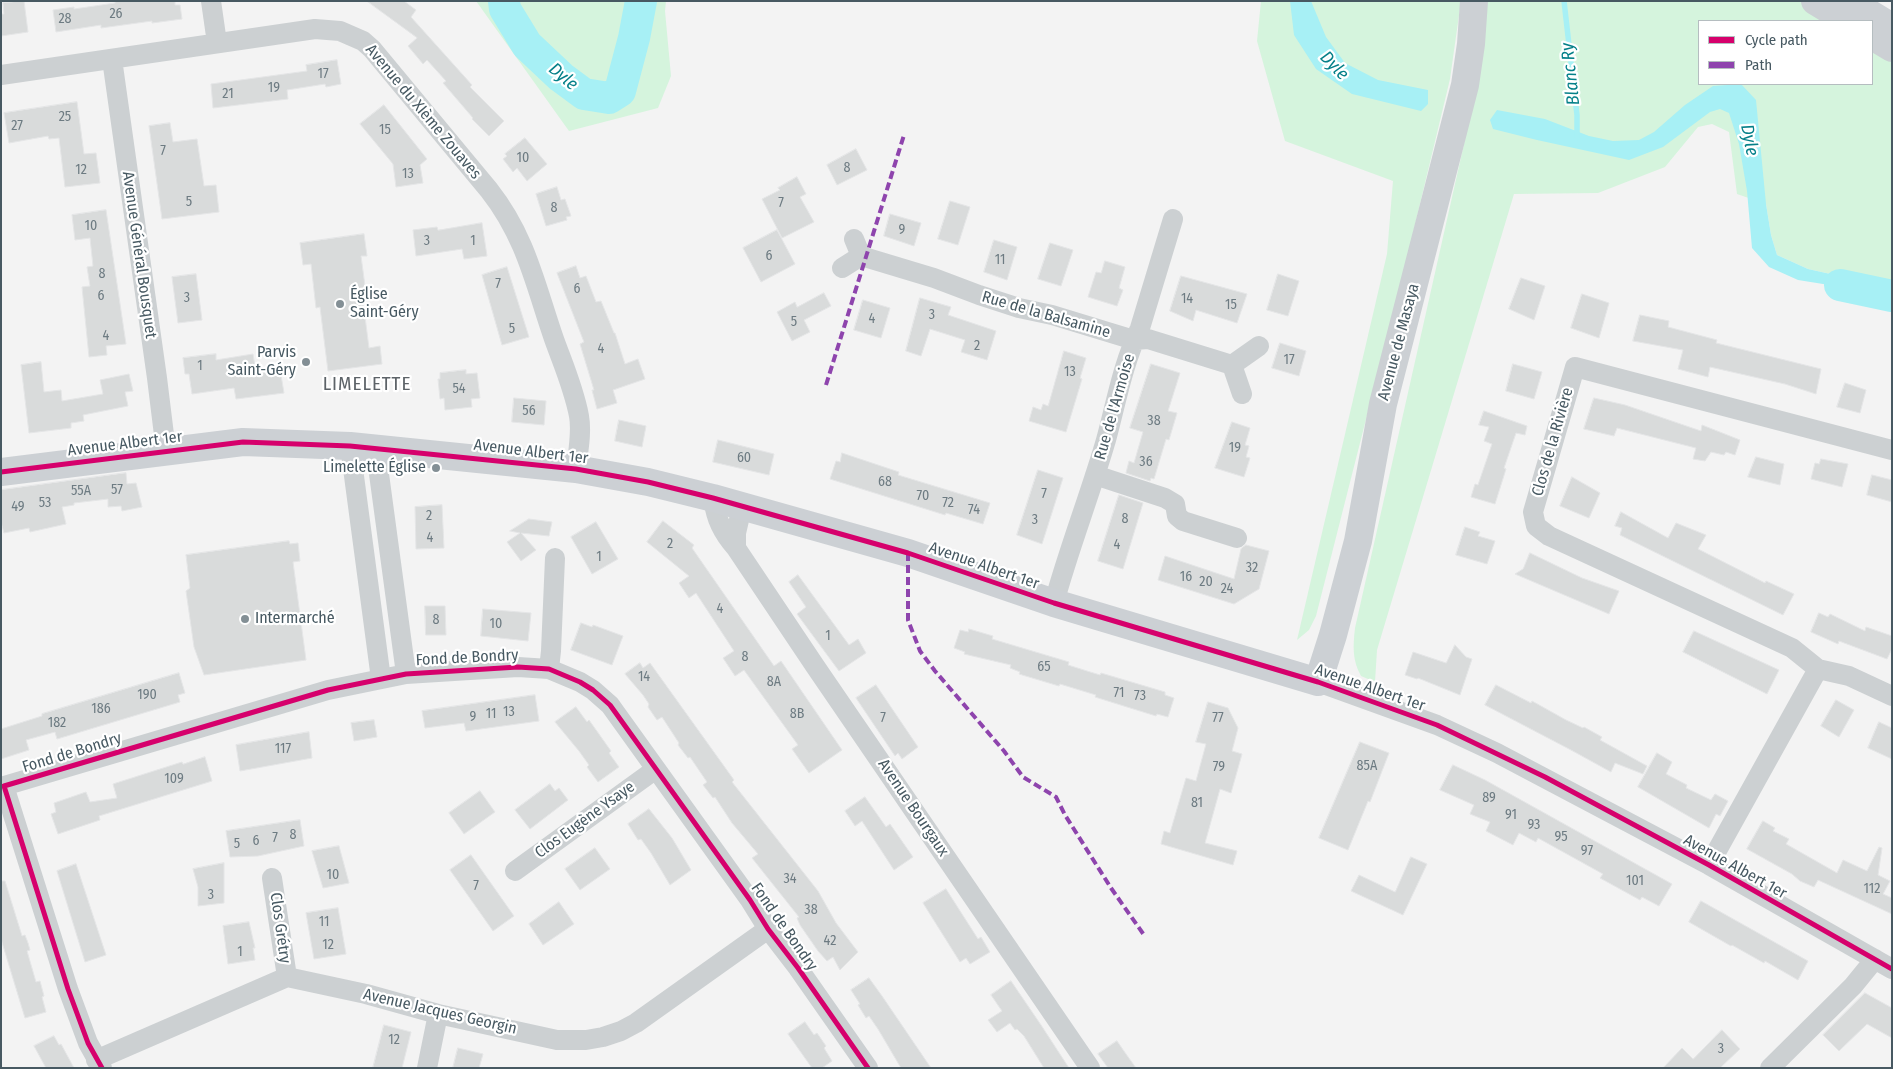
<!DOCTYPE html>
<meta charset="utf-8">
<style>
body{margin:0}
#map{position:relative;width:1893px;height:1069px;overflow:hidden;background:#f3f3f3;font-family:"Fira Sans Condensed",sans-serif}
canvas{display:block}
.frame{position:absolute;inset:0;border:2px solid #475962;pointer-events:none}
.legend{position:absolute;left:1698px;top:20px;width:175px;height:65px;box-sizing:border-box;background:#fff;border:1px solid #b5bdc0;margin:0;padding:6px 9px;list-style:none;font-size:15px;color:#475962}
.legend li{display:flex;align-items:center;gap:10px;height:25px}
.legend b{width:25px;border:1px solid #b5bdc0}
</style>
<div id="map">
<canvas width="1893" height="1069"></canvas>
<div class="frame"></div>
<ul class="legend">
<li><b style="height:6px;background:#d6006c"></b>Cycle path</li>
<li><b style="height:6px;background:#8e44ad"></b>Path</li>
</ul>
</div>
<script>
const ctx = document.querySelector('canvas').getContext('2d');
ctx.lineJoin = 'round';
function fill(path, color) { ctx.fillStyle = color; ctx.fill(path, 'evenodd'); }
function strokePath(path, color, width, dash) { ctx.strokeStyle = color; ctx.lineWidth = width; ctx.lineCap = dash ? 'butt' : 'round'; ctx.setLineDash(dash || []); ctx.stroke(path); }
function write(font, color, halo, rows, align = 'center') {
  ctx.font = font + ' "Fira Sans Condensed",sans-serif'; ctx.lineWidth = 4.5; ctx.setLineDash([]); ctx.textBaseline = 'middle'; ctx.strokeStyle = halo; ctx.fillStyle = color; for (const [text, x, y, turn = 0] of rows) {
    ctx.save(); ctx.translate(x, y); ctx.rotate((+turn || 0) * Math.PI / 180); ctx.textAlign = isNaN(turn) ? turn : align; if (halo) ctx.strokeText(text, 0, 0); ctx.fillText(text, 0, 0); ctx.restore();
  }
}
fill(new Path2D(`
 M476,1H666L665,11L671,76L658,108L569,131Z
 M1261,1H1461L1450,79L1407,258L1316,616L1309,630L1297,640L1387,254L1393,181L1285,141L1257,41Z
 M1487,1H1799L1831,21H1699V84H1872V46L1892,59V284L1862,281L1808,269L1777,255L1771,235L1766,204L1737,194L1729,132L1712,124L1698,127L1665,167L1598,193L1514,194L1377,650L1375,682L1361,676C1352,660 1353,646 1355,628L1464,144Z`), '#d5f4dd');
fill(new Path2D(`
 M1290,1H1311L1326,37L1345,63L1378,80L1428,90V104L1421,111L1352,94L1316,69L1294,35Z
 M1741,84L1756,100L1766,204L1771,235L1777,255L1808,269L1862,281L1892,284V295L1798,280L1769,267L1752,248L1747,191L1739,144L1729,113L1720,109L1710,112L1663,147L1629,160L1537,140L1493,129L1490,120L1497,110L1545,119L1589,136L1613,141L1639,140L1654,132L1685,105L1713,86Z`), '#a7f0f5');
strokePath(new Path2D(`
 M1564,1L1577,115V138`), '#a7f0f5', 5.5);
strokePath(new Path2D(`
 M504,1L505,9L527,45L561,77L584,94L609,98L620,91L634,38L641,1
 M1840,285L1892,296`), '#a7f0f5', 32);
const building = new Path2D(`
 M24,1L28,32L1,36V14H4L3,3Z
 M115,1H175V5H180L182,19L152,23V21L101,28V25L56,32L53,10L74,7V9L115,3Z
 M367,1H404L416,10L411,17L472,85L470,87L504,121L489,136L472,119L473,118L443,83L446,81L427,60L423,64L408,46L417,38Z
 M337,60L341,84L326,87L325,84L287,90L288,99L213,108L211,84L307,71L306,65Z
 M77,102L84,154L96,153L100,183L65,187L59,138L49,139L48,136L9,143L4,113Z
 M384,105L427,159L420,165L423,183L396,187L393,164L360,124Z
 M170,123L173,142L197,139L204,186L216,185L219,212L162,219L149,126Z
 M525,138L547,164L527,181L517,168L513,172L503,159L507,156L505,154Z
 M856,149L867,170L837,185L827,165Z
 M797,177L806,194L800,197L814,222L782,238L762,199L780,190L778,188Z
 M557,187L561,200L565,199L571,216L566,217L567,220L546,226L536,194Z
 M950,201L970,207L958,245L938,239Z
 M106,210L126,344L106,346L107,355L89,357L82,287L90,286L87,267L93,266L90,238L75,240L72,215Z
 M890,214L921,223L914,246L884,236Z
 M482,223L487,256L464,259L462,249L416,256L413,230L437,227L438,230Z
 M777,230L795,264L761,282L743,248Z
 M364,234L367,256H361L367,301H363L369,348L380,346L382,364L328,371L320,307L316,308L311,264L303,265L300,243Z
 M994,240L1017,247L1007,280L984,272Z
 M1050,243L1073,250L1061,286L1038,279Z
 M1105,261L1125,267L1119,288L1123,290L1117,306L1088,297L1096,272L1101,273Z
 M576,266L580,278L586,276L596,302L601,301L614,333H615L625,364L638,359L645,379L613,390L617,403L597,409L592,390H594L580,344L584,342L557,273Z
 M507,267L529,337L502,345L482,275Z
 M196,274L202,320L178,323L172,277Z
 M1278,274L1299,281L1288,316L1267,310Z
 M1181,276L1247,294L1237,323L1196,310L1193,321L1170,311Z
 M1521,278L1545,286L1534,320L1509,309Z
 M824,293L831,306L804,320L810,332L792,341L777,312L795,302L797,307Z
 M1582,294L1609,303L1599,338L1571,328Z
 M920,298L951,307L948,315L996,331L987,360L961,352L965,340L930,329L921,356L906,351Z
 M863,300L890,308L881,338L854,330Z
 M1640,315L1669,321L1668,327L1717,340L1716,343L1821,369L1816,394L1785,384L1710,367L1708,377L1678,369L1683,350L1633,341Z
 M1280,343L1306,351L1299,376L1272,368Z
 M1064,351L1086,358L1080,378L1082,379L1066,432L1029,421L1033,407L1041,410L1043,404L1048,406Z
 M216,354V360L253,354L256,372L280,369L284,393L236,399L234,388L192,394L189,374H185L183,358Z
 M41,362L44,392L61,390L62,401L103,394L100,380L129,374L133,391L125,392L128,406L83,415L84,421L71,423V428L29,433L21,365Z
 M1151,364L1180,373L1168,411L1177,413L1169,440L1166,439L1154,479L1151,478L1150,481L1126,473L1129,461L1134,463L1143,432L1130,428Z
 M1513,364L1542,372L1534,399L1506,391Z
 M466,370V374L477,373L480,398L471,399L472,407L445,410L444,398L440,399L438,379H440V373Z
 M1845,383L1866,390L1860,413L1837,407Z
 M514,398L546,401L544,425L512,422Z
 M1594,398L1625,405L1701,431L1702,425L1740,440L1735,455L1726,452L1724,455L1711,452L1705,461L1693,459L1696,448L1617,428L1614,436L1584,429Z
 M1484,411L1527,426L1525,435L1516,433L1504,468L1506,469L1495,504L1471,497L1475,484L1478,485L1492,444L1484,441L1489,427L1479,425Z
 M619,420L646,426L642,447L615,441Z
 M1232,422L1250,428L1245,445L1249,446L1246,457L1250,458L1244,477L1215,468Z
 M718,440L774,454L769,475L713,462Z
 M842,453L899,472L898,475L990,503L983,524L946,513L945,515L830,479L836,461L840,462Z
 M1756,457L1784,464L1780,485L1748,477Z
 M1821,459L1848,464L1842,487L1811,479L1815,463L1819,464Z
 M1038,470L1063,478L1042,544L1017,535Z
 M126,473L127,484L136,483L142,507L122,511L121,506L108,507V499L74,503V505L62,507L66,524L30,532L29,528L4,533L1,522V490Z
 M1872,475L1892,480V502L1867,495Z
 M1572,477L1600,493L1589,518L1560,506Z
 M1119,495L1143,503L1123,569L1098,561Z
 M442,505L444,548L416,549L415,507Z
 M1621,512L1668,538L1676,523L1706,535L1698,549L1765,583L1766,581L1794,594L1783,615L1620,535L1622,528L1615,526Z
 M529,519L552,522L549,536L521,533L536,550L521,561L507,542L520,533L510,531Z
 M663,521L694,545L692,548L774,666L781,661L842,750L809,773L792,749L798,745L744,670L735,676L723,658L734,651L696,593L689,598L679,583L689,576L647,542Z
 M596,522L618,559L592,574L571,537Z
 M1465,527L1480,532L1478,536L1495,541L1487,564L1456,555Z
 M289,541L290,544L298,543L300,561L293,562L306,660L204,675L194,647L186,591L190,588L186,555Z
 M1246,545L1269,551L1259,589L1234,604L1158,580L1165,556L1234,579L1241,549Z
 M1530,553L1582,578L1619,591L1609,614L1515,574L1523,569Z
 M798,575L849,645L858,639L866,653L839,671L797,614L806,607L789,582Z
 M425,606H445L446,635H426Z
 M483,609L531,613L528,641L481,636Z
 M1819,613L1828,617L1830,614L1865,631L1866,627L1892,636V649L1887,659L1839,641L1838,644L1811,632Z
 M581,623L592,627L593,625L623,636L612,665L571,650Z
 M969,629L993,636L992,639L1069,662L1068,665L1087,671L1100,675L1101,673L1165,692V695L1174,698L1168,717L1157,714L1156,716L1095,697L1096,695L1060,684L1059,686L1019,674L1020,672L1010,668L1011,665L964,654L965,652L954,648L960,630L968,632Z
 M1694,631L1779,670L1767,694L1683,652Z
 M1455,645L1466,657L1472,659L1460,695L1418,678L1417,679L1405,675L1413,652L1446,663Z
 M640,663L643,668L650,663L734,780L732,782L818,891L836,923L858,952L840,970L833,957L827,961L818,951L800,925L797,918L799,917L752,858L758,854L732,823L715,797L713,798L703,785L707,782L690,757L688,758L678,745L679,743L662,717L657,720L648,707L649,704L643,695L625,674Z
 M179,673L185,693L178,695L180,702L57,739L55,732L26,740L29,750L1,759V729L42,716V714Z
 M876,685L918,747L902,759L898,753L895,756L856,698Z
 M1496,685L1531,703L1532,701L1566,720L1583,728L1584,727L1602,737L1600,740L1647,766L1643,774L1615,763L1611,772L1571,750L1485,705Z
 M535,695L539,721L466,731L464,723L425,728L422,711Z
 M1836,700L1854,710L1839,737L1821,726Z
 M1208,702L1228,708L1238,728L1232,751L1242,754L1231,793L1220,789L1205,843L1237,851L1233,865L1161,844L1164,831L1170,833L1186,778L1196,781L1206,744L1196,742Z
 M576,707L587,722L589,720L611,751L609,753L619,767L598,782L587,767L589,765L579,751L555,722Z
 M374,720L377,737L354,741L351,723Z
 M1879,722L1892,728V759L1868,748Z
 M309,732L312,758L240,771L236,745Z
 M1360,742L1389,753L1370,802L1368,801L1348,850L1319,838Z
 M1657,753L1672,762L1666,774L1687,785L1686,788L1711,800L1715,794L1728,801L1720,816L1716,814L1709,828L1638,787Z
 M205,757L212,781L99,816L100,820L58,834L51,814L56,812L54,803L86,792L90,802L117,798L113,784L182,762L183,764Z
 M1453,765L1485,780L1672,884L1659,906L1642,897L1640,900L1600,878L1603,874L1538,838L1536,842L1519,833L1513,845L1486,831L1490,822L1470,814L1474,805L1440,790Z
 M550,784L555,791L559,788L568,800L530,829L515,810Z
 M480,791L495,812L464,834L449,813Z
 M865,797L886,827L890,824L913,857L894,870L862,821L855,826L845,811Z
 M649,809L672,838L691,870L670,885L651,853L641,839L638,840L628,824Z
 M300,820L304,846L258,856L230,857L226,831Z
 M1763,821L1775,828L1773,831L1789,839L1786,844L1837,873L1843,860L1867,871L1879,847L1882,848L1878,875L1890,881L1883,894L1892,898V914L1818,880L1814,887L1800,881L1792,874L1747,849Z
 M339,846L349,883L323,888L312,851Z
 M595,848L610,869L580,890L565,869Z
 M471,855L514,916L493,931L450,870Z
 M1411,857L1427,864L1403,915L1351,891L1359,875L1395,892Z
 M224,863V903L198,906V887L193,869Z
 M76,864L106,955L85,962L57,871Z
 M1,881H5L22,936L25,935L28,943L30,950L27,951L36,982L40,981L44,996L42,997L46,1012L25,1018L1,939Z
 M946,889L978,939L981,937L990,952L970,964L966,958L960,962L923,903Z
 M1701,901L1808,961L1798,980L1765,961L1764,963L1732,945L1731,946L1689,922Z
 M559,902L574,924L543,945L529,924Z
 M338,908L346,954L314,959L306,913Z
 M249,922L255,948H253L255,960L228,964L223,926Z
 M869,978L882,996L931,1068H901L878,1029L869,1016L866,1018L858,1005L860,1004L851,990Z
 M1011,981L1041,1025L1069,1068H1044L1024,1036L1017,1029L1015,1030L1010,1023L997,1032L988,1020L1002,1011L991,995Z
 M1865,993L1892,1008V1038L1867,1024L1839,1051L1823,1035Z
 M805,1022L814,1035L817,1033L826,1046L824,1048L832,1061L822,1068H812L788,1034Z
 M384,1025L411,1032L402,1068H373Z
 M1722,1030L1740,1049L1720,1068H1663L1682,1048L1693,1059Z
 M54,1036L59,1045L61,1044L74,1068H46L34,1046Z
 M1117,1041L1126,1054L1136,1068H1108L1098,1054Z
 M458,1048L483,1054L479,1068H453Z`);
fill(building, '#d9dbdb');
strokePath(building, '#e4e5e6', 1);
strokePath(new Path2D(`
 M211,1L217,43
 M112,59L157,378L166,451
 M1,75L315,29L340,31L363,41L372,49L489,190C526,237 535,284 554,339C563,364 574,389 579,416C582,433 578,452 576,469
 M854,239L861,256
 M842,268L861,256L934,278L979,295L1019,308L1052,315L1134,340L1148,339L1232,365L1242,394
 M1232,365L1259,346
 M350,446L381,679
 M380,449L379,474L406,674
 M1892,450L1575,367L1533,512L1536,526L1549,536L1792,648L1818,669L1849,676L1892,696
 M1095,475L1165,498L1175,504L1177,516L1183,521L1237,538
 M713,498C716,519 722,532 736,548L815,666L1090,1068
 M736,548V533L742,507
 M1054,603C1069,548 1090,495 1106,440C1116,403 1123,363 1140,328L1173,219
 M549,669L551,651L555,558
 M1318,682L1437,725L1497,753L1709,865L1892,969
 M1709,865L1818,669
 M515,871L656,769
 M272,878L287,977
 M96,1060L287,977L366,994L438,1014L557,1040H586L603,1037L621,1031L636,1023L768,929
 M102,1068L88,1043L68,989L4,786L328,690L406,674L518,667L549,669L580,682L593,690L610,705L750,900L768,929L798,968L868,1068
 M427,1068L438,1014
 M1770,1068L1853,986L1875,959`), '#ccd0d2', 20);
strokePath(new Path2D(`
 M1815,1L1848,21
 M1849,1L1892,27
 M1872,36L1892,48
 M1,472L243,442L350,446L576,469L648,482L713,498L908,553L1054,603L1318,682L1333,635L1358,541L1383,404L1465,85L1471,44L1474,1`), '#ccd0d4', 28);
strokePath(new Path2D(`
 M826,385L904,135
 M908,553V620L920,651L935,671L1004,751L1023,777L1056,797L1065,815L1111,888L1144,935`), '#8e44ad', 4, [8, 4]);
strokePath(new Path2D(`
 M1,472L243,442L350,446L576,469L648,482L713,498L908,553L1054,603L1318,682L1437,725L1545,777L1709,865L1892,969
 M102,1068L88,1043L68,989L4,786L328,690L406,674L518,667L549,669L580,682L593,690L610,705L750,900L768,929L798,968L868,1068`), '#d6006c', 5);
for (const [x, y, r, color] of [
 [340,304,5,"#838f95"],
 [306,362,5,"#838f95"],
 [436,468,5,"#838f95"],
 [245,619,5,"#838f95"]
]) { const dot = new Path2D(); dot.arc(x, y, r, 0, 2 * Math.PI); ctx.fillStyle = color; ctx.fill(dot); strokePath(dot, '#fff', 2); }
write('14px', '#6d7b82', null, [
 ["26",116,14],
 ["28",65,19],
 ["17",323,74],
 ["19",274,88],
 ["21",228,94],
 ["25",65,117],
 ["27",17,126],
 ["15",385,130],
 ["7",163,151],
 ["10",523,158],
 ["8",847,168],
 ["12",81,170],
 ["13",408,174],
 ["5",189,202],
 ["7",781,203],
 ["8",554,208],
 ["10",91,226],
 ["9",902,230],
 ["3",427,241],
 ["1",473,241],
 ["6",769,256],
 ["11",1000,260],
 ["8",102,274],
 ["7",498,284],
 ["6",577,289],
 ["6",101,296],
 ["3",187,298],
 ["14",1187,299],
 ["15",1231,305],
 ["3",932,315],
 ["4",872,319],
 ["5",794,322],
 ["5",512,329],
 ["4",106,336],
 ["2",977,346],
 ["4",601,349],
 ["17",1289,360],
 ["1",200,366],
 ["13",1070,372],
 ["54",459,389],
 ["56",529,411],
 ["38",1154,421],
 ["19",1235,448],
 ["60",744,458],
 ["36",1146,462],
 ["68",885,482],
 ["57",117,490],
 ["55A",81,491],
 ["7",1044,494],
 ["70",923,496],
 ["53",45,503],
 ["72",948,503],
 ["49",18,507],
 ["74",974,510],
 ["2",429,516],
 ["8",1125,519],
 ["3",1035,520],
 ["4",430,538],
 ["2",670,544],
 ["4",1117,545],
 ["1",599,557],
 ["32",1252,568],
 ["16",1186,577],
 ["20",1206,582],
 ["24",1227,589],
 ["4",720,609],
 ["8",436,620],
 ["10",496,624],
 ["1",828,636],
 ["8",745,657],
 ["65",1044,667],
 ["14",644,677],
 ["8A",774,682],
 ["71",1119,693],
 ["190",147,695],
 ["73",1140,696],
 ["186",101,709],
 ["13",509,712],
 ["11",491,714],
 ["8B",797,714],
 ["9",473,717],
 ["7",883,718],
 ["77",1218,718],
 ["182",57,723],
 ["117",283,749],
 ["85A",1367,766],
 ["79",1219,767],
 ["109",174,779],
 ["89",1489,798],
 ["81",1197,803],
 ["91",1511,815],
 ["93",1534,825],
 ["8",293,835],
 ["95",1561,837],
 ["7",275,838],
 ["6",256,841],
 ["5",237,844],
 ["97",1587,851],
 ["10",333,875],
 ["34",790,879],
 ["101",1635,881],
 ["7",476,886],
 ["112",1872,889],
 ["3",211,895],
 ["38",811,910],
 ["11",324,922],
 ["42",830,941],
 ["12",328,945],
 ["1",240,952],
 ["12",394,1040],
 ["3",1721,1049]
]);
write('16px', '#475962', '#fff', [
 ["Avenue du XIème Zouaves",423,112,50],
 ["Avenue Général Bousquet",139,255,82],
 ["Rue de la Balsamine",1046,315,16],
 ["Avenue de Masaya",1399,342,-75],
 ["Rue de l'Armoise",1115,407,-74],
 ["Clos de la Rivière",1553,442,-74],
 ["Avenue Albert 1er",125,444,-7],
 ["Avenue Albert 1er",531,452,7],
 ["Avenue Albert 1er",984,566,19],
 ["Fond de Bondry",467,658,-3],
 ["Avenue Albert 1er",1370,688,19],
 ["Fond de Bondry",72,753,-17],
 ["Avenue Bourgaux",913,808,56],
 ["Clos Eugène Ysaye",585,820,-36],
 ["Avenue Albert 1er",1735,867,29],
 ["Fond de Bondry",784,927,55],
 ["Clos Grétry",280,928,82],
 ["Avenue Jacques Georgin",440,1012,13]
]);
write('16px', '#475962', '#fff', [
 ["Église",350,295],
 ["Saint-Géry",350,313],
 ["Parvis",296,353,"right"],
 ["Saint-Géry",296,371,"right"],
 ["Limelette Église",426,468,"right"],
 ["Intermarché",255,619]
], 'left');
write('italic 18px', '#058089', '#fff', [
 ["Dyle",1334,66,46],
 ["Blanc Ry",1571,74,-96],
 ["Dyle",563,77,40],
 ["Dyle",1749,140,79]
]);
ctx.letterSpacing = '1px';
write('19px', '#5d6368', '#fff', [
 ["LIMELETTE",367,385]
]);
ctx.letterSpacing = '0px';
</script>
